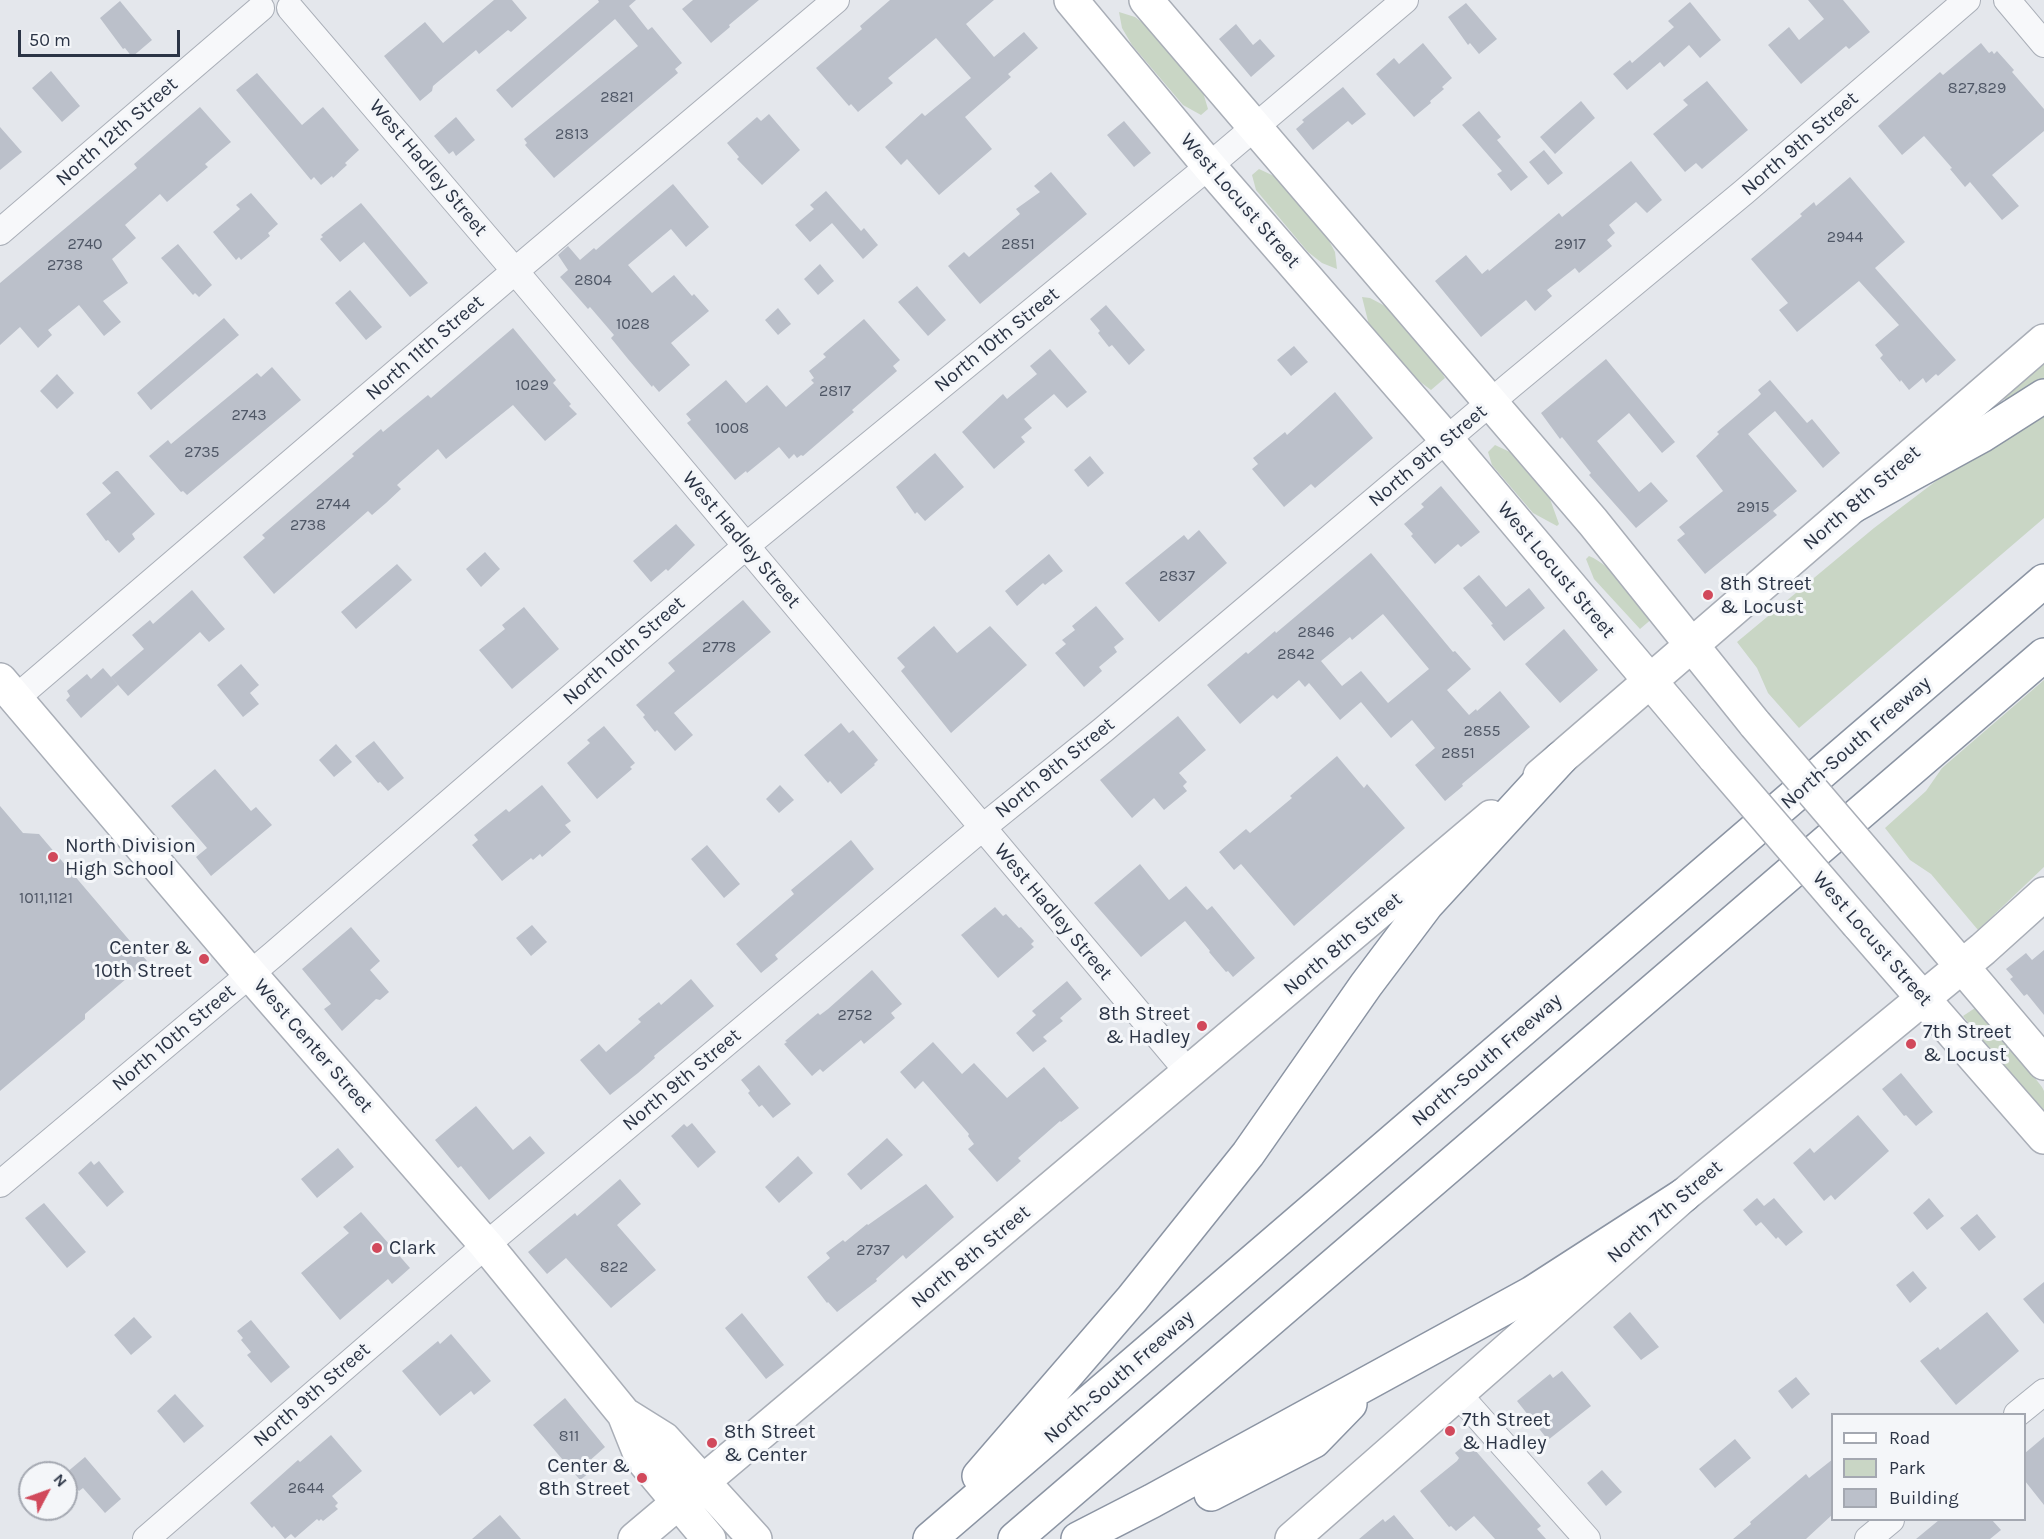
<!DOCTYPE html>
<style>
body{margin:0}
#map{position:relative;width:2044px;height:1539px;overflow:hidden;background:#e4e7ec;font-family:Karla,sans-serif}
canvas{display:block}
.legend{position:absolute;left:1831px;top:1413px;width:195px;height:108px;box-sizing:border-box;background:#f4f6f9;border:2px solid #a4a8b1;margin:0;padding:8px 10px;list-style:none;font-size:18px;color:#2b3445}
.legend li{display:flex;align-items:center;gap:12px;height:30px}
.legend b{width:30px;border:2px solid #a4a8b1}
.north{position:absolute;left:18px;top:1461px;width:60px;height:60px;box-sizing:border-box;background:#f4f6f9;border:2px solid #a4a8b1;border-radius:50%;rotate:49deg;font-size:16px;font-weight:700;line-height:24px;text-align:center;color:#2b3445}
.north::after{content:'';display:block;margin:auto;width:21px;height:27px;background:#d1495b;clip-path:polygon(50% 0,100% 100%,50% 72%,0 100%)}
.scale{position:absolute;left:18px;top:30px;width:162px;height:27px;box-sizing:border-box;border:3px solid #2b3445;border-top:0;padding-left:8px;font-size:18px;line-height:21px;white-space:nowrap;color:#2b3445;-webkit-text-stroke:4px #f4f6f9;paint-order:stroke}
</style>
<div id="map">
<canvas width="2044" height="1539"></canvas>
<ul class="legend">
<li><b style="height:8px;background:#fff"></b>Road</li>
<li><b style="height:16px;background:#c9d6c5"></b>Park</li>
<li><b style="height:16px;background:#bbc0ca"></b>Building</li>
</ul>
<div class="north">N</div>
<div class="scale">50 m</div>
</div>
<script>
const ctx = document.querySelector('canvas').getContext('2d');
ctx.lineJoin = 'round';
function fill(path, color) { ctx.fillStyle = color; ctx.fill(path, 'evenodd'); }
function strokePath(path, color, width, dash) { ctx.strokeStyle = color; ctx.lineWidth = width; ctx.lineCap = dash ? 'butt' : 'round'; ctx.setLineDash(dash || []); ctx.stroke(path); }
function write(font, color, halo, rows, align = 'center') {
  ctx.font = font + ' Karla,sans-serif'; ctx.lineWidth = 6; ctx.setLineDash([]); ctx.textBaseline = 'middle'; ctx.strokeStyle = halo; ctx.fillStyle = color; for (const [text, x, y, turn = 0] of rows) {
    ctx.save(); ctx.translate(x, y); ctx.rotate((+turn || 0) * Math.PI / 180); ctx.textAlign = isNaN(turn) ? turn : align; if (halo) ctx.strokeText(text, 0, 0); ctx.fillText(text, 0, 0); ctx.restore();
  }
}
fill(new Path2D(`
 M1119,12L1135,17L1151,29L1202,89L1208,109L1201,115L1183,105L1132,45L1122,28Z
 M1259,169L1274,176L1327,237L1335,252L1337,269L1322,263L1308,252L1256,190L1252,175Z
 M1362,297L1370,298L1389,308L1437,365L1445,378L1431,390L1419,381L1369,325Z
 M2044,362V380L2007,403L2003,397Z
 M2044,408V518L1799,728L1768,693L1757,668L1737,642L1874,528L1944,475Z
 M1495,445L1510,452L1550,499L1559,524L1557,526L1533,513L1492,465L1488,452Z
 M1589,556C1613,566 1636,598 1654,617L1640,629L1594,579L1586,559Z
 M2044,680V867L1978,930L1931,874L1910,860L1885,828L1926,791L1942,768Z
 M1978,1006L2042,1087L2044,1091V1111L2027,1099L1963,1016Z`), '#c9d6c5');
fill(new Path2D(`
 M494,0H512L527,18L511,32L508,30L479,54L476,50L433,86L432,91L420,101L384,56L425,22L443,43Z
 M598,0H636L629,6L648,30L652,27L682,63L675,69L678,73L554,178L525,145L527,143L524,139L638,46L615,19L512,108L496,90L599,2Z
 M693,0H759L729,25L730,27L711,43L682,9Z
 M890,0H994L966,24L994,57L1024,32L1038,48L1008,74L1011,77L965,117L992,149L939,195L907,159L901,165L885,147L922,113L925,116L971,78L936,38L888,78L893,83L858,112L851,104L849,106L816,68L862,29L860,26Z
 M1808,0H1843L1870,32L1849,49L1846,46L1801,84L1768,45L1789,27L1799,40L1824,19Z
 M120,1L152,40L132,57L125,48L123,49L100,18Z
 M1690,2L1721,40L1700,58L1689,45L1664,67L1660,62L1627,90L1613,74L1630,60L1632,63L1674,27L1668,21Z
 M1466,3L1497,39L1479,54L1470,43L1468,45L1448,17Z
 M1236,24L1253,45L1260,39L1275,56L1251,77L1219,39Z
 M1423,43L1452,78L1442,87L1444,89L1430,101L1431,103L1414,117L1376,74L1394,58L1399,64Z
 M1981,43L1989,53L1992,51L1994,54L1997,51L2014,70L2012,72L2044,109V131L1992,175L2019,206L2002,220L1970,182L1965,187L1950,169L1952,168L1924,136L1902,155L1878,126L1940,72L1943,75Z
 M51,71L80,106L62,122L32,88Z
 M257,73L302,125L323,107L359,150L345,163L347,165L333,178L332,176L321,185L314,177L311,180L236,90Z
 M1707,81L1748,130L1702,169L1696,163L1685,172L1653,134L1688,105L1683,100Z
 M1343,87L1366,114L1352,125L1348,121L1313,150L1296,129L1304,122L1302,120Z
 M1581,101L1595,118L1555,154L1540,137Z
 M200,107L231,142L205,164L208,167L167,202L160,194L125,225L136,238L112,259L128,283L103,301L121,322L104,336L79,305L48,330L52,335L38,348L20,327L0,345V283L137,168L134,164Z
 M1479,111L1501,137L1497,140L1528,177L1511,191L1497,174L1502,171L1462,125Z
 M769,114L800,150L762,185L737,159L739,157L727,143L757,117L761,121Z
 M456,117L475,140L456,156L453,151L449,154L434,136Z
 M1124,121L1151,153L1134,167L1107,135Z
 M0,127L22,152L0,170Z
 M1544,150L1563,173L1548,185L1529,162Z
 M1631,161L1662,200L1647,213L1636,202L1609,225L1615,233L1607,240L1612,246L1579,273L1575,268L1547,290L1552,296L1535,311L1526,300L1481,337L1435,281L1466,255L1482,274L1488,269L1489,271L1559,213L1562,217Z
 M1051,172L1087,214L980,304L948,266L964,252L969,257L1020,214L1016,209L1040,192L1034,186Z
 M1850,177L1905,242L1875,268L1956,360L1938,376L1936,374L1926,383L1923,378L1909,390L1901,380L1900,382L1880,358L1883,355L1875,345L1899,325L1859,281L1797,332L1779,310L1788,303L1751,259L1802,216L1800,214L1814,202L1816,206Z
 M673,184L709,227L686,247L671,229L628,265L652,293L674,275L692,296L694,294L709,311L671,343L690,365L659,392L653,385L652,387L628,359L611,338L614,335L590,307L588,309L560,277L568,270L558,255L568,246L580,260L594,248L596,250Z
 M826,191L861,231L864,228L878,245L863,259L832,223L810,242L795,225L814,209L810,205Z
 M251,193L278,224L268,233L270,236L241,260L239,257L236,260L213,232L240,209L236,205Z
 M361,203L428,283L410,297L364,242L340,262L320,239L323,237L321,235Z
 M178,244L212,285L199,297L195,293L193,295L161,258Z
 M820,264L834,281L818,295L804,279Z
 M917,286L946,320L928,336L898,302Z
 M350,290L382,327L366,340L335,303Z
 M1106,305L1145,350L1129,365L1112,345L1109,347L1098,333L1100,331L1090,319Z
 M778,308L791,324L778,335L765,320Z
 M224,318L239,335L151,410L137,393Z
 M864,319L900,360L893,366L897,371L852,410L854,412L803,456L801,455L797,458L794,454L789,459L779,447L747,473L746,471L735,480L687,423L691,420L686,414L726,380L746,403L767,385L786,407L814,383L811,380L814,378L809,371L826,357L823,354Z
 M513,328L556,380L553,383L571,404L569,406L577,414L545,441L513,405L446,459L438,449L397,485L401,489L386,503L372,515L368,511L274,594L243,557L265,538L262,535L354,456L352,454L381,429L383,432L428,395L431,398Z
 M1294,346L1308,362L1291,376L1277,360Z
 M1050,349L1087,392L1067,408L1054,394L1024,419L1032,428L1021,437L1025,442L994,469L962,432L1003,394L1007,399L1037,374L1030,366Z
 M1606,359L1675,442L1662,453L1629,413L1597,441L1639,492L1651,482L1668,501L1636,528L1589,475L1591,473L1562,437L1560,439L1541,413Z
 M272,367L301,400L187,495L183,491L181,492L149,456L168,440L171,444L257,373L261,377Z
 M57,374L74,393L57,409L40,391Z
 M1770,380L1807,423L1812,419L1840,453L1823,468L1775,411L1748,434L1797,491L1773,511L1777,515L1705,574L1677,540L1685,534L1679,527L1723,491L1696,456L1719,434L1717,432L1757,398L1761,394L1758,390Z
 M1335,392L1373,438L1315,488L1311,484L1284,507L1252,469L1258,464L1253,458L1285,432L1287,435Z
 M935,453L964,487L925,521L917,512L915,514L896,487Z
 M1090,456L1104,473L1088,487L1074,470Z
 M116,471H118L155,514L132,534L135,539L119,553L108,540L106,541L86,514L111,493L102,483Z
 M1441,486L1480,532L1461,547L1458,544L1435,564L1411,536L1413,534L1404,524L1424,507L1421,504Z
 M676,524L695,545L668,571L666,569L651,582L633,561Z
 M1199,530L1227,563L1159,622L1125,583L1184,535L1188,540Z
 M485,552L500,569L481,587L466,569Z
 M1371,553L1453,652L1455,651L1471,669L1447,690L1469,715L1476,709L1477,711L1500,691L1530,727L1462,784L1463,786L1445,801L1415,765L1435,748L1412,720L1391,738L1361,702L1340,720L1309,683L1305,687L1299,680L1277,699L1273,695L1240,724L1207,685L1246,652L1248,654L1275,631L1276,633ZM1383,614L1429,669L1388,703L1361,671L1342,686L1321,661L1350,637L1352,640Z
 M1049,554L1063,571L1045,585L1043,583L1017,606L1005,591Z
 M397,564L412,580L356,629L341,612Z
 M1479,575L1506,607L1529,588L1545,608L1504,641L1491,625L1493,624L1463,588Z
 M192,590L225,629L209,642L200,632L128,696L111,677L144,649L132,635L150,620L153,624Z
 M743,600L771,632L674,713L693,735L675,751L657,730L655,732L643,717L645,715L636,705L675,671L668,663Z
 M1096,606L1124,639L1114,647L1117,652L1099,667L1102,671L1084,687L1055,653L1066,644L1062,640L1075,630L1072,626Z
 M524,607L559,649L512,689L479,650L505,629L502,625Z
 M934,626L957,653L990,626L1027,665L951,733L901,671L905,667L897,658Z
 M1564,629L1598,670L1560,703L1525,664Z
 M241,664L259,685L250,693L259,704L243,717L217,685Z
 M103,668L118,685L81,718L66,700L70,696L67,691L87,674L91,679Z
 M1178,716L1206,750L1179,773L1187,782L1183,786L1187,791L1164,810L1154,798L1132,818L1100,780Z
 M841,723L849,733L853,730L878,760L874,764L875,765L841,794L830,781L828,783L804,755Z
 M604,726L635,763L630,767L632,769L597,799L567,763L590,743L587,740Z
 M374,741L404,778L388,791L380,782L378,783L355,756Z
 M336,744L352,762L334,777L319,760Z
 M1337,756L1364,788L1367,784L1405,828L1294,926L1241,864L1234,870L1219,852L1246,829L1250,833L1292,798L1290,796Z
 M215,769L251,811L256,807L272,825L211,876L196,857L207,848L171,806Z
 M542,785L571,821L565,825L571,832L542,857L540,854L533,860L531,858L502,881L472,845L478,840L474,835L506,809L509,812Z
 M780,785L794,800L779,813L766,799Z
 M0,806L23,833L39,834L147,961L85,1014V1019L0,1091Z
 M851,840L874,869L775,955L778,959L761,973L736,944L794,894L791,890Z
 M707,845L740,884L724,898L691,859Z
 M1140,864L1169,900L1186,886L1207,910L1212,906L1255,958L1233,977L1228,971L1226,972L1209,952L1210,951L1185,921L1141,957L1094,903Z
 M995,907L1003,916L1006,914L1019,928L1021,927L1034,941L1031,944L1034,947L998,978L961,935Z
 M532,925L547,942L531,956L516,938Z
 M351,927L380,961L370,970L389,992L380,1000L376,999L342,1031L324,1009L331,1004L302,969Z
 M2044,950V1015L2027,994L2024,996L2010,979L2013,977L2006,969L2026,953L2032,960Z
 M872,970L902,1004L891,1013L895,1018L864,1044L861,1040L823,1072L820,1069L812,1076L784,1044L787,1042L785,1041L818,1013L820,1015L828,1009Z
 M691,979L714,1006L654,1056L655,1058L638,1073L610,1095L580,1060L599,1044L606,1052L641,1022L638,1019L659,1002L661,1005Z
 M1067,981L1082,999L1060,1018L1063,1021L1043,1037L1047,1041L1033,1052L1016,1033L1036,1015L1032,1011Z
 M933,1042L962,1074L974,1063L1007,1098L1044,1067L1079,1108L1061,1122L1060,1121L1018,1158L1021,1161L997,1182L968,1149L974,1144L968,1136L969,1134L923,1081L915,1089L900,1072Z
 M759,1065L791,1104L773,1118L762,1105L759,1107L748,1093L750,1091L741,1080Z
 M1901,1073L1933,1112L1916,1126L1906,1115L1904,1116L1882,1089Z
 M476,1106L513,1150L530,1136L545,1153L489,1200L461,1166L458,1168L435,1140Z
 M1858,1115L1889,1151L1835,1200L1831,1195L1824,1201L1793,1163L1810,1148L1814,1153Z
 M692,1123L716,1152L698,1168L671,1136L684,1124L687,1127Z
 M887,1138L903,1155L861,1190L847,1174Z
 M338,1148L354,1167L317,1198L301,1179Z
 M798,1156L813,1173L779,1203L765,1187Z
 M91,1161L94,1165L99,1161L124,1192L107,1207L78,1173Z
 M620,1179L641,1204L617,1225L656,1270L611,1308L566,1258L547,1274L528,1252L575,1213L577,1216Z
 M926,1184L954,1217L906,1259L903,1255L876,1279L877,1281L837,1312L828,1302L827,1303L807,1277L830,1258L826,1253L843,1240L845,1242L867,1224L868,1225Z
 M1757,1198L1764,1206L1774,1198L1803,1232L1786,1246L1778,1237L1776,1239L1761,1222L1756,1226L1743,1210Z
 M1929,1198L1944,1216L1927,1230L1913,1213Z
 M44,1203L86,1252L67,1268L25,1218Z
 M361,1212L410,1268L392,1284L388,1279L340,1320L301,1273L349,1233L343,1227Z
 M1977,1214L1996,1237L1979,1251L1960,1228Z
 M1913,1271L1927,1288L1910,1303L1896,1285Z
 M2044,1282V1324L2023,1299Z
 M1630,1312L1659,1347L1641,1360L1613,1327Z
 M1987,1312L2019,1351L1956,1405L1920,1361L1938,1347L1940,1350Z
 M742,1313L784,1365L766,1379L725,1328Z
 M134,1317L152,1337L131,1355L114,1335Z
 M251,1320L290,1367L271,1383L247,1355L251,1352L241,1340L243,1338L237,1331Z
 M451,1334L491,1381L474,1395L471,1391L440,1416L402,1371L438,1341L440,1344Z
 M1562,1371L1591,1406L1548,1440L1517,1401L1550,1374L1553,1378Z
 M1796,1377L1810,1394L1792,1409L1778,1391Z
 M175,1394L204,1426L184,1443L157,1411Z
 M565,1398L605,1447L587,1463L593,1470L580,1480L533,1425Z
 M331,1435L362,1471L332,1496L338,1503L335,1506L338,1509L323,1521L321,1519L319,1521L317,1519L295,1538L291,1534L285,1539L274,1526L272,1528L250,1503L298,1460L300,1462Z
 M2044,1437V1505L2025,1481V1453Z
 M1735,1439L1751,1458L1715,1488L1699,1469Z
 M1468,1442L1541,1526L1537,1529L1546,1539H1495L1474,1516L1456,1531L1451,1526L1449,1527L1420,1491L1457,1461L1459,1458L1455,1453Z
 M85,1457L121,1499L105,1513L83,1488L79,1491L66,1477V1473Z
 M1833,1459V1514L1806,1539H1733L1751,1524L1750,1522L1806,1474L1809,1478Z
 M1602,1470L1622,1492L1606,1506L1587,1483Z
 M500,1515L521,1539H472Z
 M1394,1515L1414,1539H1359L1383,1519L1385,1522Z
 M1939,1520H1992L2001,1530L1990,1539H1916Z`), '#bbc0ca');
const street = new Path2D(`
 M2007,0L2044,44
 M290,8L515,271L1189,1073
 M0,232L261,8
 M16,698L515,271L836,0
 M0,1184L274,954L746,546L1209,166L1405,0
 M1458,1394L1587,1539
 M2017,1414L2044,1392
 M146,1539L486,1245L982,828L1103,730L1511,385L1744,192L1967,0
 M1868,1539L1891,1520`);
const secondary = new Path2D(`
 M1071,0L1209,166L1447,440L1715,758
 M1146,0L1593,522L1755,724
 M0,680L250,974L486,1245L624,1414L642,1459L709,1539
 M1540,776L2044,341
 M1898,891L2044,1063
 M1858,924L2044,1137
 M624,1414L664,1439L755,1539
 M635,1539L1491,817
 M1292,1539L1684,1195L1983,949L2044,894`);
const highway = new Path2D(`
 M1853,506L1981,436L2044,396
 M979,1476L1132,1299L1248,1154L1366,985L1427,904L1561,758
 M1211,1494L1314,1441L1350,1404
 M930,1539L2044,581
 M1015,1539L2044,655
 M1078,1539L1152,1501L1532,1293L1684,1195`);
strokePath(street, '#a9aeb7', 28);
strokePath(secondary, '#a9aeb7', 36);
strokePath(highway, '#8b94a3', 36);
strokePath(street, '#f7f8fa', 26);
strokePath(secondary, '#fff', 33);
strokePath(highway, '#fff', 33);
const secondaryBridge = new Path2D(`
 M1755,724L1898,891
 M1715,758L1858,924`);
strokePath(secondaryBridge, '#a9aeb7', 36, []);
strokePath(secondaryBridge, '#fff', 33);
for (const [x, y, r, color] of [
 [1708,595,6,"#d1495b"],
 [53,857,6,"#d1495b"],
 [204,959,6,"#d1495b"],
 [1202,1026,6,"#d1495b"],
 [1911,1044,6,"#d1495b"],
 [377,1248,6,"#d1495b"],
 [1450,1431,6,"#d1495b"],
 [712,1443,6,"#d1495b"],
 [642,1478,6,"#d1495b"]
]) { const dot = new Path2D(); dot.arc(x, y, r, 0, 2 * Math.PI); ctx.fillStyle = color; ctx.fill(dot); strokePath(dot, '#f4f6f9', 2); }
write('16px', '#4f5766', null, [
 ["827,829",1977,88],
 ["2821",617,97],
 ["2813",572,134],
 ["2944",1845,237],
 ["2740",85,244],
 ["2851",1018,244],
 ["2917",1570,244],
 ["2738",65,265],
 ["2804",593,280],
 ["1028",633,324],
 ["1029",532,385],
 ["2817",835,391],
 ["2743",249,415],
 ["1008",732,428],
 ["2735",202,452],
 ["2744",333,504],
 ["2915",1753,507],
 ["2738",308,525],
 ["2837",1177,576],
 ["2846",1316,632],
 ["2778",719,647],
 ["2842",1296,654],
 ["2855",1482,731],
 ["2851",1458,753],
 ["1011,1121",46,898],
 ["2752",855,1015],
 ["2737",873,1250],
 ["822",614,1267],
 ["811",569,1436],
 ["2644",306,1488]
]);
write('20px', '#2b3445', '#f4f6f9', [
 ["North 12th Street",117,132,-41],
 ["North 9th Street",1800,144,-41],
 ["West Hadley Street",428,168,50],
 ["West Locust Street",1240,201,49],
 ["North 10th Street",997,340,-39],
 ["North 11th Street",425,348,-41],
 ["North 9th Street",1428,456,-40],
 ["North 8th Street",1862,498,-41],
 ["West Hadley Street",741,540,50],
 ["West Locust Street",1556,570,50],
 ["North 10th Street",624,651,-41],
 ["North-South Freeway",1856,743,-41],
 ["North 9th Street",1055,768,-39],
 ["West Hadley Street",1053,912,50],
 ["West Locust Street",1872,939,49],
 ["North 8th Street",1343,944,-40],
 ["North 10th Street",174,1038,-40],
 ["West Center Street",313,1046,49],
 ["North-South Freeway",1487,1060,-41],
 ["North 9th Street",682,1080,-40],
 ["North 7th Street",1665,1212,-41],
 ["North 8th Street",971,1257,-40],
 ["North-South Freeway",1119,1377,-41],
 ["North 9th Street",312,1395,-41]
]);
write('20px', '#2b3445', '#f4f6f9', [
 ["8th Street",1720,584],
 ["& Locust",1720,607],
 ["North Division",65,846],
 ["High School",65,869],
 ["Center &",192,948,"right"],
 ["10th Street",192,971,"right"],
 ["8th Street",1190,1014,"right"],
 ["& Hadley",1190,1037,"right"],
 ["7th Street",1923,1032],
 ["& Locust",1923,1055],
 ["Clark",389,1248],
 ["7th Street",1462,1420],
 ["& Hadley",1462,1443],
 ["8th Street",724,1432],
 ["& Center",724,1455],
 ["Center &",630,1466,"right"],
 ["8th Street",630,1489,"right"]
], 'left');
</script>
